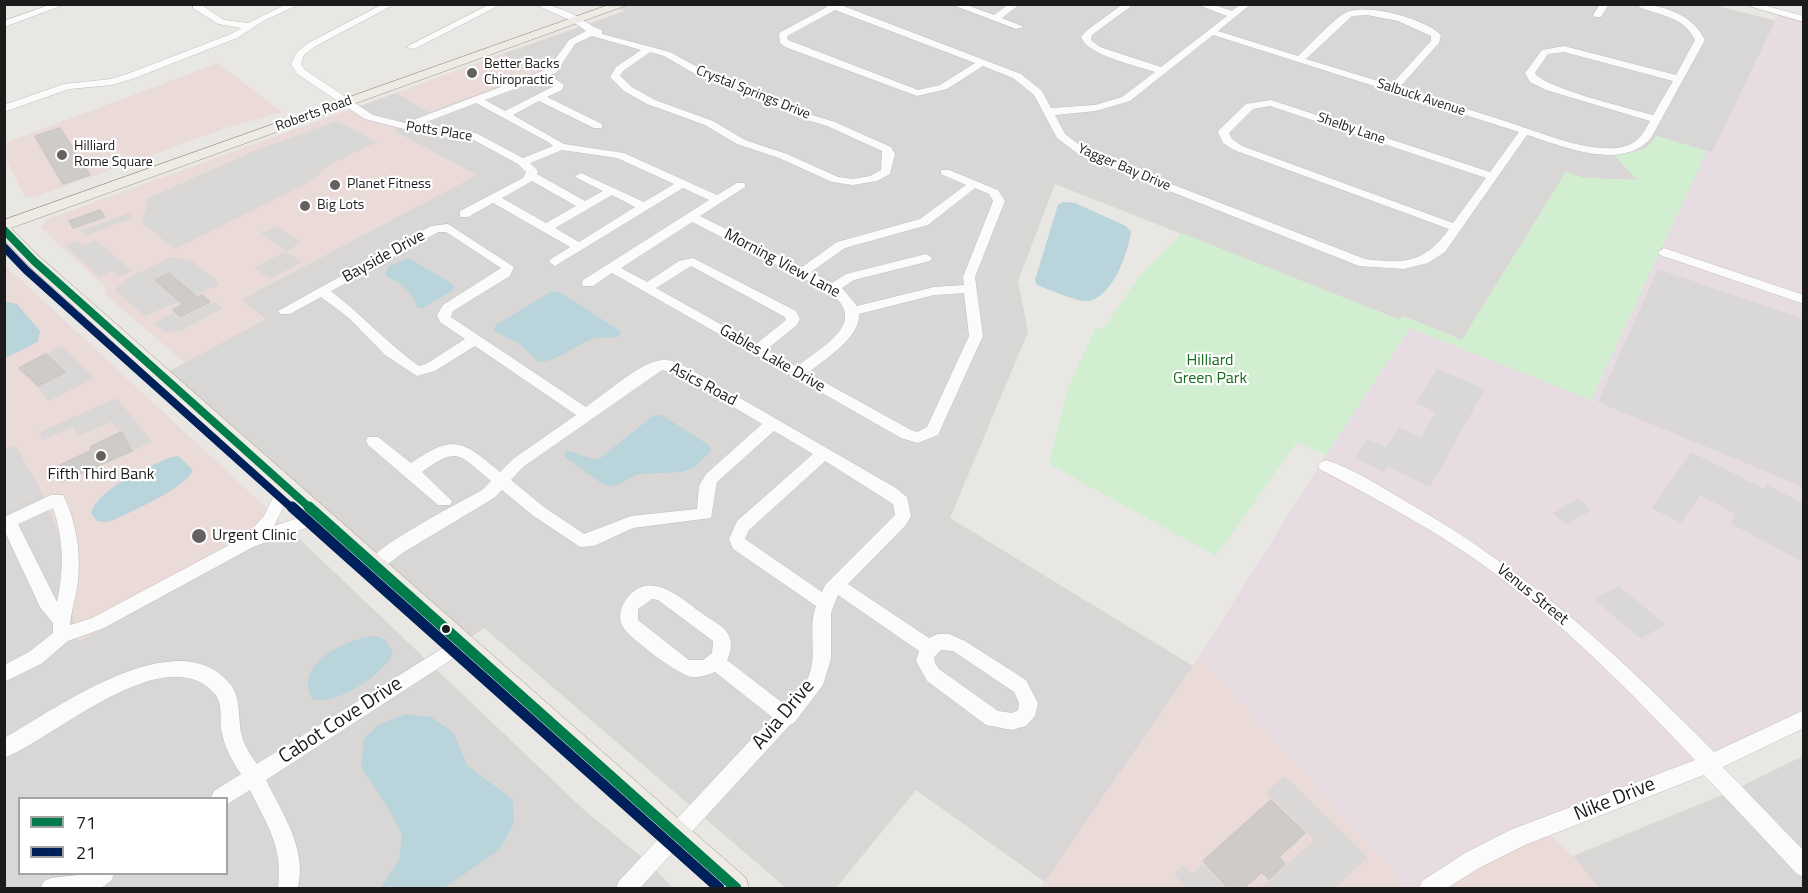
<!DOCTYPE html>
<style>
body{margin:0}
#map{position:relative;width:1808px;height:893px;overflow:hidden;background:#e9e7e3;font-family:"Titillium Web",sans-serif}
canvas{display:block}
.frame{position:absolute;inset:0;border:6px solid #1b1b1b;pointer-events:none}
.legend{position:absolute;left:18px;top:797px;width:210px;height:78px;box-sizing:border-box;background:#fff;border:2px solid #a4a4a4;margin:0;padding:8px 10px;list-style:none;font-size:18px;color:#1b1b1b}
.legend li{display:flex;align-items:center;gap:12px;height:30px}
.legend b{width:30px;border:2px solid #a4a4a4}
</style>
<div id="map">
<canvas width="1808" height="893"></canvas>
<div class="frame"></div>
<ul class="legend">
<li><b style="height:8px;background:#007b4b"></b>71</li>
<li><b style="height:8px;background:#00205b"></b>21</li>
</ul>
</div>
<script>
const ctx = document.querySelector('canvas').getContext('2d');
ctx.lineJoin = 'round';
function fill(path, color) { ctx.fillStyle = color; ctx.fill(path, 'evenodd'); }
function strokePath(path, color, width, dash) { ctx.strokeStyle = color; ctx.lineWidth = width; ctx.lineCap = dash ? 'butt' : 'round'; ctx.setLineDash(dash || []); ctx.stroke(path); }
function write(font, color, halo, rows, align = 'center') {
  ctx.font = font + ' "Titillium Web",sans-serif'; ctx.lineWidth = 4.5; ctx.setLineDash([]); ctx.textBaseline = 'middle'; ctx.strokeStyle = halo; ctx.fillStyle = color; for (const [text, x, y, turn = 0] of rows) {
    ctx.save(); ctx.translate(x, y); ctx.rotate((+turn || 0) * Math.PI / 180); ctx.textAlign = isNaN(turn) ? turn : align; if (halo) ctx.strokeText(text, 0, 0); ctx.fillText(text, 0, 0); ctx.restore();
  }
}
fill(new Path2D(`
 M1709,4L1777,21L1712,153L1657,136L1651,144L1642,150L1615,155L1638,180L1584,178L1566,172L1462,340L1403,316L1400,320L1055,184L1018,281L1028,332L950,518L1193,666L1045,882L916,790L836,888H786L484,628L462,644L162,375L265,319L242,301L244,298L476,175L394,131L399,126L354,108L396,93L429,112L538,71L502,54L625,11L612,5Z
 M42,492L58,531L287,527L583,809L649,863L673,888H5V510ZM20,798H226V874H20Z
 M1803,756V888H1599L1573,856L1732,791Z`), '#d8d7d5');
fill(new Path2D(`
 M502,54L539,72L429,112L396,93Z
 M218,63L282,112L226,128L35,197H25L5,158V143Z
 M354,108L399,126L394,131L477,175L244,298L243,301L265,319L185,363L106,295L105,287L40,227L48,219Z
 M4,264L287,527L78,642L58,531L42,493L5,510Z
 M1199,657L1408,888H1041Z
 M1543,828L1573,856L1599,888H1429L1450,873Z`), '#eadbd9');
fill(new Path2D(`
 M1779,13L1803,19V718L1450,873L1429,888H1408L1199,657L1326,455L1410,328L1591,399L1686,192L1707,151L1712,152Z`), '#e6dce2');
fill(new Path2D(`
 M1657,136L1707,151L1591,400L1410,328L1326,455L1297,442L1216,556L1049,464L1067,391L1095,328L1103,329L1139,277L1182,233L1400,320L1403,316L1462,340L1566,172L1584,178L1637,180L1614,155C1631,153 1648,152 1657,136Z`), '#d2eed1');
fill(new Path2D(`
 M522,114L559,133L542,142L505,123Z
 M337,121L377,142L327,166L312,181L175,249L143,224L142,219L147,206L146,199L259,149Z
 M482,131L521,152L512,156L506,153L498,158L465,139Z
 M572,141L632,150L713,190L697,200L614,159L564,153L538,160L533,157L567,147Z
 M951,167L999,188L1008,200L982,279L987,324L985,344L933,455L925,453L922,455L860,420L858,408L840,411L790,381L798,374L809,380L819,371L913,424L912,428L923,425L919,421L961,332L968,333L964,295L953,294L952,299H938L869,316L865,308L869,307L865,300L915,288L958,283L979,218H985L990,203L986,202L984,197L980,194L983,191L961,182L958,185L938,177Z
 M596,174L644,198L664,186L678,194L633,222L625,219L604,233L610,236L562,266L555,262L578,248L570,243L627,208L636,212L643,207L588,179Z
 M741,185L748,188L706,215L699,212L683,223L689,226L628,266L621,263L612,268L754,348L746,355L612,277L596,288L579,278L627,247L637,252L657,239L648,234L696,204L705,208Z
 M957,187L966,191L905,230L910,236L851,251L846,244L803,272L826,284L848,270L921,251L930,265L862,281L858,275L829,296L723,241L731,236L793,267L832,240L916,218Z
 M510,197L550,219L540,225L545,229L536,234L491,208Z
 M765,199L781,207L744,232L727,223Z
 M129,213L133,218L85,236L81,231Z
 M802,215L819,224L780,251L764,242Z
 M276,226L301,243L286,251L302,262L270,279L254,268L286,251L261,233Z
 M96,240L98,242L132,271L119,277L111,271L100,277L65,246L77,241L83,246Z
 M683,253L689,256L694,253L800,310L808,322L775,347L767,342L793,319L696,263L658,281L649,275Z
 M171,257L191,260L214,278L219,285L145,316L114,290L130,277Z
 M1658,269L1803,319V487L1598,402Z
 M214,302L223,308L180,331L165,332L154,323L172,313L180,319Z
 M938,319L946,330L938,329L914,335L919,344L903,349L892,331Z
 M842,324L850,329L853,324L864,330L859,336L821,369L798,360Z
 M62,346L94,378L49,401L37,387L65,372L46,354Z
 M1437,369L1485,389L1430,487L1388,467L1384,472L1355,458L1367,439L1386,447L1399,427L1421,437L1436,412L1416,403Z
 M117,398L152,442L132,451L121,432L111,422L78,436L73,427L43,440L39,432Z
 M15,445L42,492L5,510V449Z
 M1691,452L1764,489L1767,485L1803,503V562L1730,523L1735,514L1700,495L1681,523L1652,508Z
 M1578,499L1592,510L1566,524L1553,513Z
 M1619,586L1665,624L1641,639L1594,599Z
 M1285,776L1368,857L1335,888H1261L1314,840L1266,792Z
 M1203,864L1226,888H1186L1174,874L1184,865L1192,874Z`), '#d9d8d7');
fill(new Path2D(`
 M1063,202L1075,203L1126,226L1131,232C1128,253 1112,299 1087,301C1076,302 1049,289 1037,285L1035,280L1058,205Z
 M409,258L454,285L453,290L423,308L417,307C413,291 399,282 385,275L389,266Z
 M552,291L560,292L620,331V336C611,339 604,336 596,338C576,343 560,361 539,362L518,343L494,331L496,325Z
 M7,302L17,304L40,331L38,342L5,358L4,303Z
 M662,415L710,446L711,451L694,468L681,472L638,474L615,486L604,485L565,457V451C578,452 586,459 599,459L653,416Z
 M178,456L193,470C186,488 129,513 111,521C106,523 101,521 97,521L91,513C99,488 145,469 168,458Z
 M376,636L384,639L393,652C387,673 335,707 313,699C290,665 349,637 376,636Z
 M406,714L431,717L453,732L467,765L513,800L514,823L499,850L444,888H381L399,860L402,835L390,811L361,767L364,739L378,725Z`), '#b9d4da');
const building = new Path2D(`
 M60,128L90,175L63,184L35,136Z
 M100,210L105,217L73,228L69,221Z
 M169,273L197,297L202,295L210,302L180,317L173,310L183,304L155,280Z
 M46,354L65,372L38,386L19,368Z
 M121,432L132,451L61,482L54,468L92,450L90,447Z
 M1271,800L1305,833L1279,857L1285,864L1269,879L1262,872L1244,888H1228L1203,861Z`);
fill(building, '#cecbc8');
strokePath(building, '#ccc8c5', 1.5);
const minor = new Path2D(`
 M52,4H66L4,27V21Z
 M193,4H200L224,20L248,23L287,4H300L265,20L237,38L135,78L112,85L69,89L4,112V105L64,84L111,79L127,74L231,34L241,28L218,24L193,8Z
 M383,4H395L314,47L304,55L301,64L305,70L373,115L405,123L548,69L569,40L586,31L574,22L534,4C550,4 567,10 581,19C589,23 593,28 602,30V34L670,52L710,74L761,90L802,112L835,122L891,147L895,154L890,174L877,181L853,185L832,182L779,158L737,144L705,125L647,104L624,91L610,77L616,67L641,50L592,36L575,44L556,73L550,75L564,85L562,90L547,97L602,124V128H594L539,101L513,115L564,144L624,153L717,195L737,183H745V187L700,216L802,267L837,242L920,219L966,185L941,174V170H949L998,190L1005,201L975,277L983,336L938,435L918,443L901,438L612,273L593,286H583L582,283L583,280L709,200L683,188L555,266L549,262L551,259L570,247L493,203L468,217H460V211L523,178L526,172L518,164L470,138L431,136L365,119L297,74L291,64L297,52L308,43ZM650,52L664,56L702,78L753,94L794,116L827,126L882,151L881,170L870,176L853,179L838,177L787,154L745,140L713,121L655,100L632,87L620,76L623,71ZM541,79L554,86L505,111L485,100ZM476,103L548,142L553,146L523,158L476,133L431,130L416,126ZM562,150L617,158L674,184L644,202L581,173L575,176L577,178L603,191L585,201L537,174L538,171L530,163ZM532,181L576,206L546,223L502,198ZM975,188L989,194L993,201L963,277L964,285L934,287L857,306L842,288L854,280L930,261L932,258L926,254L846,274L832,283L811,272L845,248L928,225ZM612,195L635,207L579,242L555,228ZM692,222L828,291C871,323 823,345 797,367L766,350L797,325L800,319L796,311L693,258L679,261L647,282L621,268ZM691,266L785,317L786,320L756,344L656,288ZM964,293L969,336L927,427L917,432L911,430L808,373C825,359 861,337 859,314L934,295Z
 M490,4H502L414,49L406,47Z
 M824,4H838L1021,74L1042,91L1051,108L1095,105L1122,97L1155,72C1137,66 1087,55 1081,37L1086,31L1123,4H1134L1092,35L1091,40L1100,47L1161,67L1227,16L1196,4H1211L1232,11L1241,4H1251L1218,31L1298,56C1309,46 1335,17 1347,12C1368,3 1426,19 1441,35L1439,43L1399,88C1435,99 1470,110 1505,121C1537,131 1593,156 1626,146C1639,142 1644,132 1650,121L1546,90L1530,82L1525,73L1542,50L1564,46L1676,75L1695,40C1683,14 1655,16 1633,4C1661,4 1692,13 1705,40L1651,138C1622,172 1562,146 1527,135L1445,252L1428,263L1404,269L1359,266L1081,156L1057,138L1034,95L1013,78L983,66L947,89L917,96L785,47L780,43L779,33L827,7ZM835,10L975,63L940,85L918,90L788,40L787,36ZM1367,15L1398,21L1431,36V41L1391,85L1306,59L1352,16ZM1213,35L1519,132L1490,172L1271,100L1246,104L1219,130L1218,132L1223,143L1234,150L1449,229C1425,263 1404,264 1365,259L1089,152L1065,134L1055,115L1096,111L1130,101ZM1564,52L1673,81L1653,115C1632,109 1544,88 1535,73L1548,54ZM1270,106L1486,178L1453,223L1242,146L1232,139L1229,133L1253,109Z
 M950,4H964L994,15L1009,4H1020L1002,18L1024,27L1016,29Z
 M1600,4H1609L1601,17H1595L1593,15Z
 M1742,4H1759L1804,16V22Z
 M448,224L514,267L510,276L453,311L451,317L586,407C605,394 639,363 661,360C670,359 680,364 688,368L896,488L907,497L911,516L906,525L848,584L929,638L938,634H949L965,641L1026,680L1038,703L1035,716L1026,726L1012,730L986,725L927,681L916,661L919,651L838,595L831,613V659L823,685L794,723L790,725L640,888H616L619,881L772,717L715,672C707,675 700,678 692,677C680,676 628,637 623,627C618,618 620,609 625,601C648,566 682,599 703,614C711,620 724,626 728,634C733,643 731,652 727,660L784,704C791,697 802,688 807,680C819,657 807,630 816,606L733,549L729,539L737,521L813,454L774,431L717,482L711,518L633,528L594,546L580,547L532,515L502,490L494,498L404,552L380,570L374,572L368,570L366,565C376,545 459,503 482,490L491,481C459,455 459,445 422,472L452,501L450,505H438L368,445L366,441L368,437H378L411,463C454,433 463,441 500,472L513,459L576,415L475,346L435,371L417,376L385,355L349,318L321,297L290,314H280L278,311L431,226ZM438,232H446L501,268L443,305L437,315L440,322L465,339L426,364L419,366C387,343 362,315 331,291ZM662,370L678,374L762,424L706,474L699,486L697,509L631,516L584,534L544,507L511,480L523,467ZM825,461L893,504L895,515L825,585L822,592L745,539L749,530ZM652,599L658,600L713,641L712,653L703,660H689L638,620V609ZM941,650L953,651L1014,692L1019,703L1018,710L1012,713L998,711L939,669L935,663L934,657Z
 M1664,248L1804,295V304L1660,255L1658,252Z
 M1326,460C1354,469 1382,487 1407,502C1524,568 1620,656 1714,752L1804,710V728L1723,767L1804,851V877L1797,874L1704,775L1525,845L1479,868L1447,888H1419L1422,881L1465,853L1510,830L1695,760C1628,689 1559,619 1479,562C1429,527 1375,498 1321,470L1318,466L1321,462Z
 M285,481L290,483L293,487L274,526L319,511L325,513L327,517L325,521L253,547L104,628L68,641L41,664L4,682V665L29,652L53,633V623L40,607L4,530V517L51,495H63C77,523 82,557 77,588C75,600 71,613 70,625L92,618L246,536L264,516L280,483ZM53,508C64,539 64,570 57,602L18,524Z
 M462,636L468,639L471,644L468,649L266,780C283,815 307,848 298,888H278C283,847 268,827 250,790L226,805V798H211L214,791L241,774C232,761 225,748 222,733C219,720 224,704 214,693C164,638 55,738 4,758V738C56,709 178,619 230,684C241,697 238,716 241,732C243,744 250,754 257,764Z
 M87,874H114L111,881L101,888H41L44,881L51,878Z`);
const major = new Path2D(`
 M611,4H630L11,228L40,257L746,878L749,888H716L28,265L4,239V220Z`);
strokePath(minor, '#c0bfbe', 1);
strokePath(major, '#9c9383', 1);
fill(minor, '#fcfbfb');
fill(major, '#eeeae4');
strokePath(new Path2D(`
 M4,230L34,261L311,509`), '#007b4b', 8);
strokePath(new Path2D(`
 M309,507L736,888`), '#007b4b', 11);
strokePath(new Path2D(`
 M4,247L26,270L293,509`), '#00205b', 8);
strokePath(new Path2D(`
 M292,507L719,888`), '#00205b', 11);
for (const [x, y, r, color] of [
 [472,73,6,"#636261"],
 [62,155,6,"#636261"],
 [335,185,6,"#636261"],
 [305,206,6,"#636261"],
 [101,456,6,"#636261"],
 [199,536,8,"#636261"],
 [446,629,5,"#1b1b1b"]
]) { const dot = new Path2D(); dot.arc(x, y, r, 0, 2 * Math.PI); ctx.fillStyle = color; ctx.fill(dot); strokePath(dot, '#fff', 2); }
write('14px', '#1b1b1b', '#fff', [
 ["Better Backs",484,65],
 ["Chiropractic",484,81],
 ["Hilliard",74,147],
 ["Rome Square",74,163],
 ["Planet Fitness",347,185],
 ["Big Lots",317,206]
], 'left');
write('14px', '#1b1b1b', '#fff', [
 ["Crystal Springs Drive",753,93,22],
 ["Salbuck Avenue",1421,98,18],
 ["Roberts Road",314,114,-20],
 ["Shelby Lane",1351,129,19],
 ["Potts Place",439,132,9],
 ["Yagger Bay Drive",1124,168,23]
]);
write('16px', '#1b1b1b', '#fff', [
 ["Bayside Drive",384,257,-29],
 ["Morning View Lane",782,264,28],
 ["Gables Lake Drive",772,359,30],
 ["Asics Road",703,385,28],
 ["Venus Street",1532,595,39]
]);
write('16px', '#156d1a', '#fff', [
 ["Hilliard",1210,361],
 ["Green Park",1210,379]
]);
write('16px', '#1b1b1b', '#fff', [
 ["Fifth Third Bank",101,475],
 ["Urgent Clinic",212,536,"left"]
]);
write('20px', '#1b1b1b', '#fff', [
 ["Avia Drive",784,715,-50],
 ["Cabot Cove Drive",341,721,-33],
 ["Nike Drive",1615,800,-22]
]);
</script>
